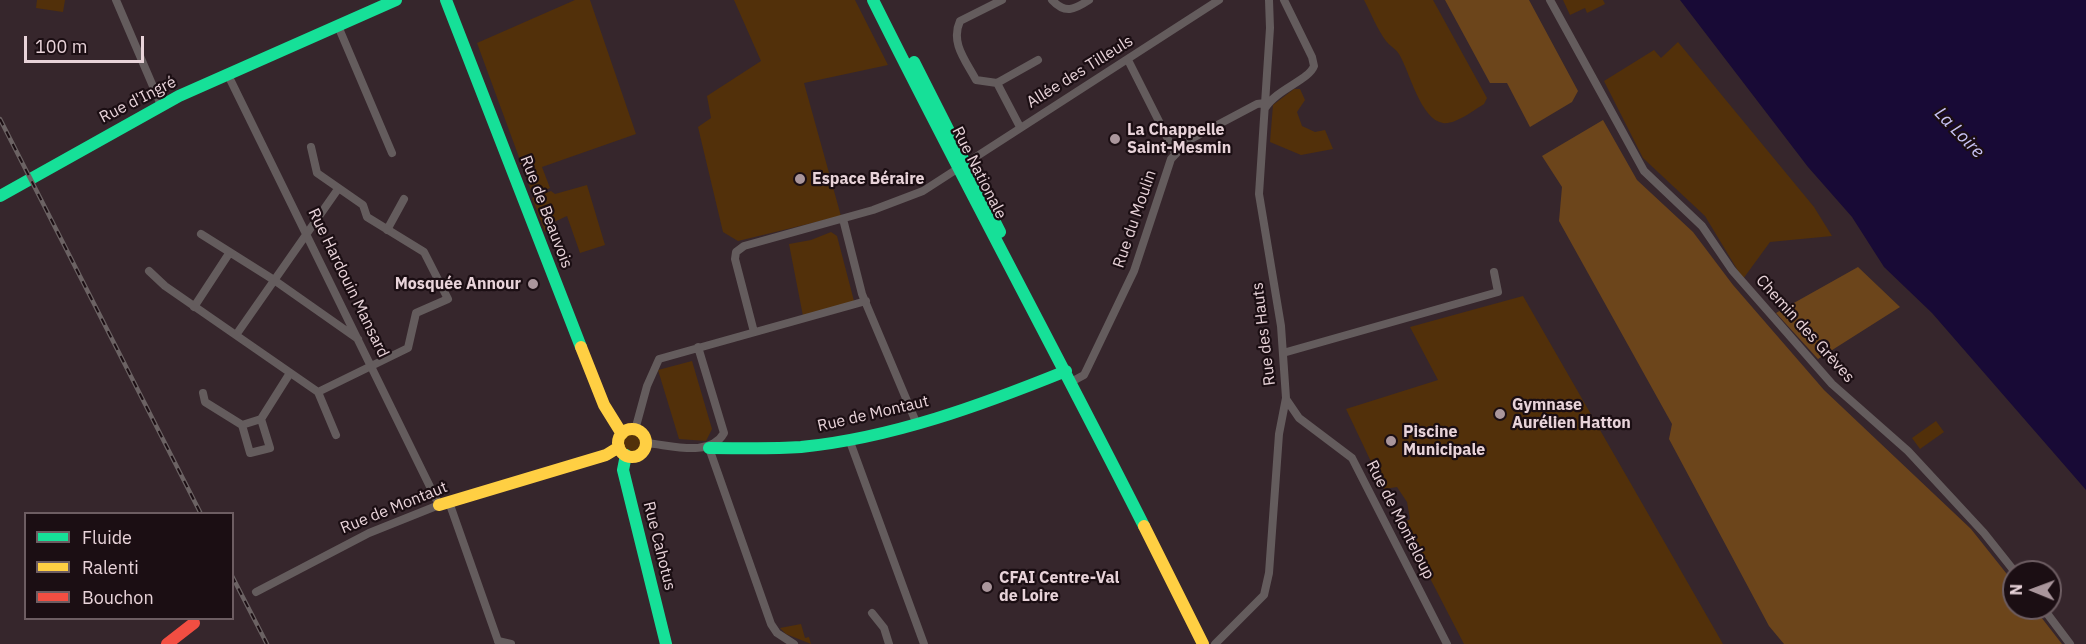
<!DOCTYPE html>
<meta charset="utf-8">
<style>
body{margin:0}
#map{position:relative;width:2086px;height:644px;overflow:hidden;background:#36262c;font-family:"IBM Plex Sans",sans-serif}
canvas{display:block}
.legend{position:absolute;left:24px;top:512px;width:210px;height:108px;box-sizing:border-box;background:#1b0e13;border:2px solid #6d5d62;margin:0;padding:8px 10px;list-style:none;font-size:18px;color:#e8d3d9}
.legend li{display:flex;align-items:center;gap:12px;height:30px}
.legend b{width:30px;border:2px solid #6d5d62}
.north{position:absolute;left:2002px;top:560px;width:60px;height:60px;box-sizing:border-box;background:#1b0e13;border:2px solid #6d5d62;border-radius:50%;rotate:271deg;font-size:16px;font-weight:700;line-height:24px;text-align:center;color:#e8d3d9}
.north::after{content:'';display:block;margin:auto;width:21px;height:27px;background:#aa969c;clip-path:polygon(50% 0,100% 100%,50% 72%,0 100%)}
.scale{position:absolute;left:24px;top:36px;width:120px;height:27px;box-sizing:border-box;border:3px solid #e8d3d9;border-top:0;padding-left:8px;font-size:18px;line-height:21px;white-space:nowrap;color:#e8d3d9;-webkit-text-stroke:4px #1b0e13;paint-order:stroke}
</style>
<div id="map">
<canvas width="2086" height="644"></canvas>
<ul class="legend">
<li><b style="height:8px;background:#16e098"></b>Fluide</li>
<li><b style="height:8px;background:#ffcf43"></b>Ralenti</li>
<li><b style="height:8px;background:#f24e42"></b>Bouchon</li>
</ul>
<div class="north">N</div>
<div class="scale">100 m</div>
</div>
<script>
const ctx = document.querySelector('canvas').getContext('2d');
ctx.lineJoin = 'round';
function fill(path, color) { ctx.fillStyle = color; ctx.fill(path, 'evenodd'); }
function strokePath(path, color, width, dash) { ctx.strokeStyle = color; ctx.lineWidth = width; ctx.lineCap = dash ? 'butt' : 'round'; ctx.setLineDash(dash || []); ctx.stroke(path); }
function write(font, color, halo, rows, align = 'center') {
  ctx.font = font + ' "IBM Plex Sans",sans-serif'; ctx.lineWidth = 4.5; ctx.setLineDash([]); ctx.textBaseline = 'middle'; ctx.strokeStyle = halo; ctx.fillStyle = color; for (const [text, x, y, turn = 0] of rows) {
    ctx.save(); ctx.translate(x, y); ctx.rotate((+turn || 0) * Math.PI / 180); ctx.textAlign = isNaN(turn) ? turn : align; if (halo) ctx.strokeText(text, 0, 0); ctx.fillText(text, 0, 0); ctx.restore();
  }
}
fill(new Path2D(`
 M37,0H65L63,12L36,8Z
 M575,0H590L636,134L542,167L550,188L533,195L520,163L523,162L520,160L477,43Z
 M734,0H855L888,65L804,83L841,216L738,241L723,232L698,127L711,118L707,96L761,61Z
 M1364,0H1433L1487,98L1484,104C1474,110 1455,125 1443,123C1420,119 1410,72 1399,54C1396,49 1390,46 1386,41C1377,29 1371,13 1364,0Z
 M1563,0H1603L1605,4L1587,13L1585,8L1570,15Z
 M1678,42L1814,207L1832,236L1770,242L1743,279L1705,216L1643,158L1604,81L1654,50L1661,58Z
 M1294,89H1300L1305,100L1297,112L1302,126L1315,132L1325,130L1333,149L1301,155L1270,142L1273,105Z
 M587,185L605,245L580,253L567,216L554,222L556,228L545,232L532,198L551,191L555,194Z
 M831,232L837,236L854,301L803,316L789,244L811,240Z
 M1523,296L1723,644H1464L1402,524L1410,519L1407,502L1397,487L1384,489L1346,409L1438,380L1410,327Z
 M692,361L712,429L706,441L679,439L658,370Z
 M1936,421L1944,432L1920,449L1912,438Z
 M623 443a10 10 0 1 1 20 0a10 10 0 1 1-20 0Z
 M801,624L805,638L809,637L811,644L786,634L780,628Z`), '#52300a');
fill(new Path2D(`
 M1445,0H1529L1578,91L1572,102L1530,127L1507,83H1490Z
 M1603,120L1637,180L1693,232L1733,285L1824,390L1971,529L2014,583V608H2034L2062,644H1784L1769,626L1669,439L1672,424L1559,221L1562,187L1542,156Z
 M1858,267L1900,307L1818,359L1776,313Z`), '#6c451b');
fill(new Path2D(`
 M1680,0H2086V490L1932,313L1884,267L1852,217L1808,167Z`), '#180a36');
strokePath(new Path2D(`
 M116,0L161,105
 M1052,0C1065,14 1074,10 1089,0
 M1550,0L1644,171L1702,226L1732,270L1832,384L1908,451L1984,533L2015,572
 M338,26L392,153
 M1128,60L1175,153
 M228,75L439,505L369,533L256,592
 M997,83L976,80C966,61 950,43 960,21L1002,0
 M1265,108C1277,89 1309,80 1314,66L1312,57L1284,0
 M1020,127L997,83L1038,60
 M843,219L862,294L916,422
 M387,230L404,199
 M201,234L274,280L358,339
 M149,271L165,286L318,392L408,348L416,313L448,299L424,252L367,217L363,205L317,173L311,147
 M194,307L230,252
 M754,332L735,259L736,252L744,246L873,210L923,191L1219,0
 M236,335L338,189
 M1283,353L1498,292L1494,272
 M1071,382L1084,375L1087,369L1134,271L1171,159L1189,140L1257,104L1265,103
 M318,392L336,435
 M203,393L205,402L242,425
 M1286,399L1299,418L1352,458L1447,644
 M261,419L242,425L250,453L270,448L261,419L290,373
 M635,430L647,386L659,359L866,301
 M849,439L924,644
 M646,443C671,445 710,458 724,433L698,347
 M709,448L771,624L777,633L794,644
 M449,502L498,641
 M2043,608L2070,644
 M872,613L884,628L889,644
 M498,641L511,644
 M1215,644L1264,595L1269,573L1279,434L1286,398L1281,326L1259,194L1270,28L1269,0`), '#645c5d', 8);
strokePath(new Path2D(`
 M446,0L581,347
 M873,0C961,177 1055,350 1144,526
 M914,62L1000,232
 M0,196L179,96L396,0
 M709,448C740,448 771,449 801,447C892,438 982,405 1066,371
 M626,455L623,470L666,644`), '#16e098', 12);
strokePath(new Path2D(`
 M581,347L604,405L622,434
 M618 443a14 14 0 1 1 28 0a14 14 0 1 1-28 0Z
 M439,505L606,455L619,447
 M1144,526L1203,644`), '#ffcf43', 12);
strokePath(new Path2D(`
 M167,644L194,623`), '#f24e42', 12);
const rail = new Path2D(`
 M0,119L201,514
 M232,576L267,644`);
strokePath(rail, '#6b6263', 4.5);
strokePath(rail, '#1b0e13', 2, [7]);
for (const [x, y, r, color] of [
 [1115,139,6,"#aa969c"],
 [800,179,6,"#aa969c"],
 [533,284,6,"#aa969c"],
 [1500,414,6,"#aa969c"],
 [1391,441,6,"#aa969c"],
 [987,587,6,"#aa969c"]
]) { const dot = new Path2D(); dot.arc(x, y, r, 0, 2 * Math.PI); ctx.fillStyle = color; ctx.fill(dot); strokePath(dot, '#1b0e13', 2); }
write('16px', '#e8d3d9', '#1b0e13', [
 ["Allée des Tilleuls",1080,72,-32],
 ["Rue d'Ingré",138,100,-27],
 ["Rue Nationale",979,173,63],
 ["Rue de Beauvois",546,212,69],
 ["Rue du Moulin",1135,219,-71],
 ["Rue Hardouin Mansard",348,283,64],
 ["Chemin des Grèves",1805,329,48],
 ["Rue des Hauts",1264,334,-97],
 ["Rue de Montaut",873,414,-13],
 ["Rue de Montaut",394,508,-22],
 ["Rue de Monteloup",1400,520,63],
 ["Rue Cahotus",659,546,76]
]);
write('bold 16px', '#e8d3d9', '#1b0e13', [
 ["La Chappelle",1127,130],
 ["Saint-Mesmin",1127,148],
 ["Espace Béraire",812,179],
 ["Mosquée Annour",521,284,"right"],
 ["Gymnase",1512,405],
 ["Aurélien Hatton",1512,423],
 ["Piscine",1403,432],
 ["Municipale",1403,450],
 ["CFAI Centre-Val",999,578],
 ["de Loire",999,596]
], 'left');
write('italic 18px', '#c7c2f4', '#1b0e13', [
 ["La Loire",1959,133,46]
]);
</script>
